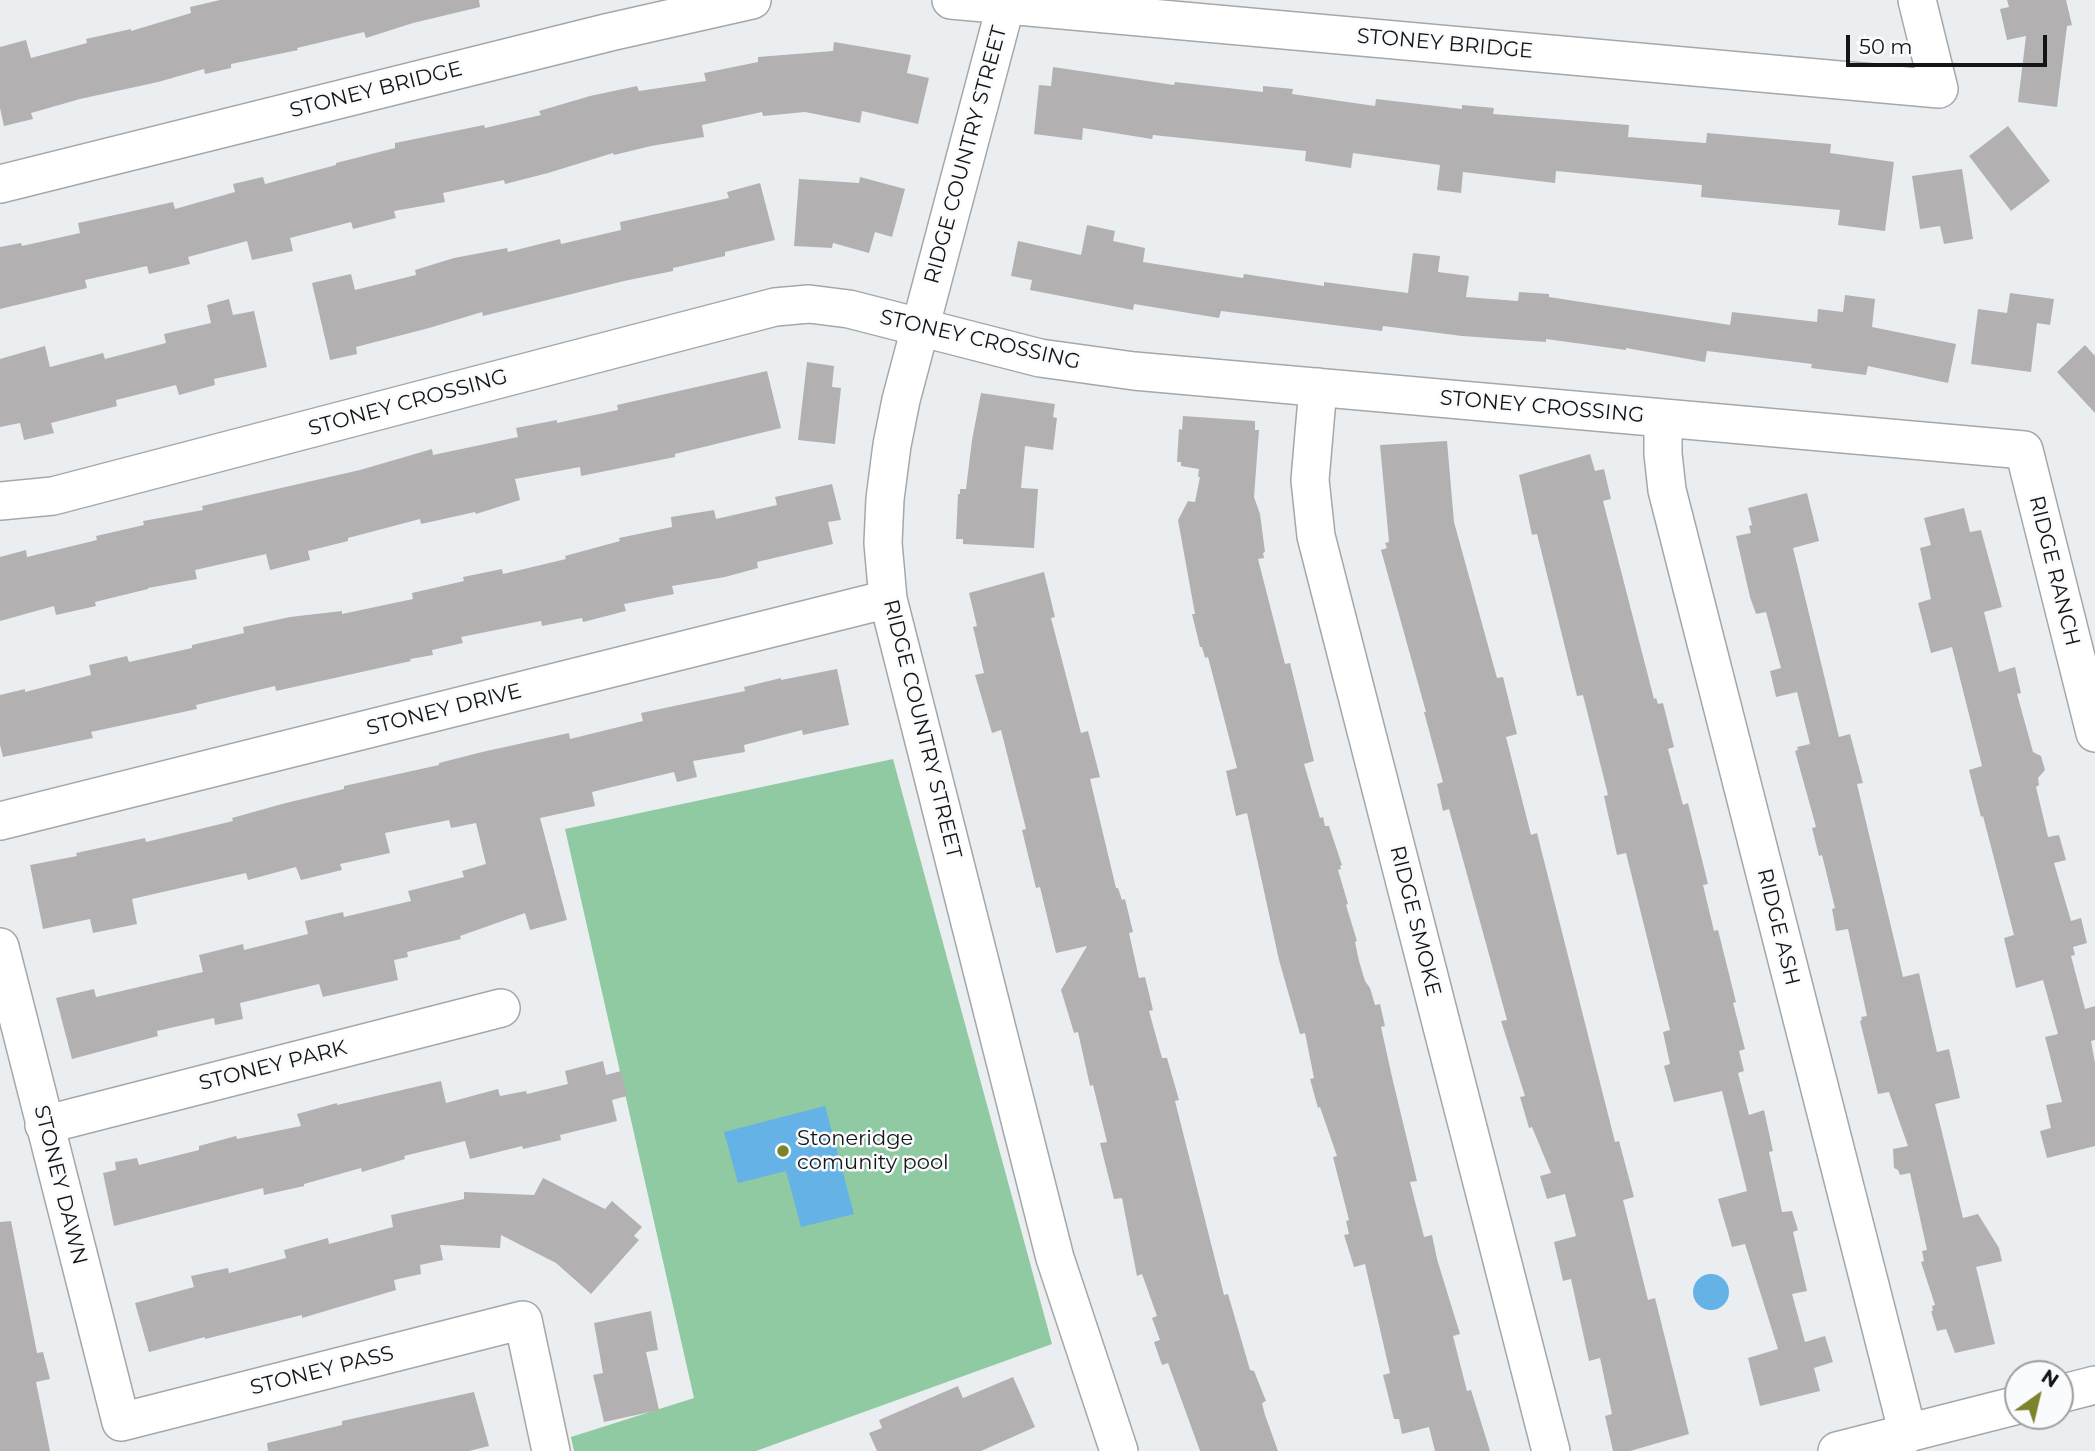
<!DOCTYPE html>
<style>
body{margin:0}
#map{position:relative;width:2095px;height:1451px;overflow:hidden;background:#ebeef0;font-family:Montserrat,sans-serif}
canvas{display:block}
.north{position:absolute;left:2004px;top:1360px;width:70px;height:70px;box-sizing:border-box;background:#f9fbfd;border:2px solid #9d9fa1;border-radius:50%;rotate:34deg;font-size:19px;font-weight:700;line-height:28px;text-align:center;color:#141516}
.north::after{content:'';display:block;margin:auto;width:24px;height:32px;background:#7d822c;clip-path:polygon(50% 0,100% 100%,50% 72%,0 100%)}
.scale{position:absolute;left:1846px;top:35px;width:201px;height:32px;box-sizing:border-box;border:4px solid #141516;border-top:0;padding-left:9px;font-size:21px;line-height:24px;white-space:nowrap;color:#141516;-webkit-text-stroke:5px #f9fbfd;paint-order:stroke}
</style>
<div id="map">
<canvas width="2095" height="1451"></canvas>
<div class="north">N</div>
<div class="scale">50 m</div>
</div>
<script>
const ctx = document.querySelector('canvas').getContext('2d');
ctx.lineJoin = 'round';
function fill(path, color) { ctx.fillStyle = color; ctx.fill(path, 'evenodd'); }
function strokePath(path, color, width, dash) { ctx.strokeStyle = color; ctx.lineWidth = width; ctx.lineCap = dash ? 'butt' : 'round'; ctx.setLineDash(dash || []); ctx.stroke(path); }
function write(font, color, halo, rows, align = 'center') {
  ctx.font = font + ' Montserrat,sans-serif'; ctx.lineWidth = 5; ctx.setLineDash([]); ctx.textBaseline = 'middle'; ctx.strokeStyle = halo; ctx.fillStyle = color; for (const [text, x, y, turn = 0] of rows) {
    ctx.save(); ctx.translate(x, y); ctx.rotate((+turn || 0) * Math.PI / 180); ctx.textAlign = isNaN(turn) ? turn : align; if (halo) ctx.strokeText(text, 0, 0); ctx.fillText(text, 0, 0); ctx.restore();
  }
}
fill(new Path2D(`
 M893,759L1052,1344L756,1451H574L571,1437L694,1398L565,829Z`), '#90caa3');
fill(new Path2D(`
 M825,1106L854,1214L801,1227L786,1171L738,1183L724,1132Z
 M1693 1292a18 18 0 1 1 36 0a18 18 0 1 1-36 0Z`), '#64b2e6');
fill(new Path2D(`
 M220,0H479L480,7L413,23L366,38L364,32L297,48L298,50L231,64V68L205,74L204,69L158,82L80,99L31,113L33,119L4,126L0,108V47L26,40L31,58L87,43L86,39L131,29V31L191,13L190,7Z
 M2007,0H2066L2072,25L2067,26L2057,107L2018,102L2026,36L2007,40L2000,9L2009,7Z
 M834,42L911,55L907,73L929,78L918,124L862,111L860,123L805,112L763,116L762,112L702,125L704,137L651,146L614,155L613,153L548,173L505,184L504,180L443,193L445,202L394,211L396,218L353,229L351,222L290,238L293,251L252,260L247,241L188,257L190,264L149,274L147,266L85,280L87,288L0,309V247L21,243L22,246L80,233L78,223L124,213L173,202L175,209L235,192L233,184L263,177L265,184L336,165V163L395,148V143L484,125L485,128L541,115L539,111L590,96L637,86L639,91L706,81L704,73L758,62V57L833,51Z
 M1053,67L1174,85L1175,82L1263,92V86L1293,89L1292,94L1375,106L1376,99L1462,109V105L1494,108L1493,114L1629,125L1628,137L1706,143L1707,133L1831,144L1830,153L1894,162L1885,231L1838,225L1840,210L1701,197L1702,185L1556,171L1555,183L1463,172L1461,193L1437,190L1440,165L1353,153L1351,168L1305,161L1306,151L1153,135L1152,139L1083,128L1082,140L1034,134L1039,85L1051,86Z
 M2008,126L2050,181L2011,211L1969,156Z
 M1962,169L1973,239L1944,244L1940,226L1920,229L1912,176Z
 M860,177L905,189L892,237L875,232L869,253L833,243L832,248L794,246L799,179L859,183Z
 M760,183L775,240L725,252V256L673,268V271L624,281L483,316L482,312L429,328L356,347L357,354L330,360L312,283L351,274L355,290L416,275L415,270L454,258L507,248L508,252L560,239L561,244L621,230L620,222L729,198L727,192Z
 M1087,225L1115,231L1113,241L1145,248L1143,262L1243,278L1244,274L1324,286V282L1408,293L1413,253L1440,256L1438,272L1469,276L1466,297L1518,301L1519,292L1549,294V297L1730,325L1732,312L1817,322L1818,309L1843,312L1845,295L1875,299L1872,327L1956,344L1948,383L1868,366L1866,375L1811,368L1812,364L1707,351L1705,362L1626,348V350L1546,339V342L1462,336L1383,326L1382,331L1221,311L1219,318L1134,304L1133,310L1030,290L1032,280L1011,276L1018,241L1081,255Z
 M2010,293L2054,299L2050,325L2037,323L2031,372L1971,364L1978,309L2007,313Z
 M229,299L233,315L254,311L267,367L214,379L215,385L179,395L176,385L116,400L117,406L51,423L54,433L24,440L20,423L0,427V359L45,346L50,367L103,353L105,359L166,343L164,334L211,323L207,305Z
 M2085,345L2095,356V413L2057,372Z
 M807,362L834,366L832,387L841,388L835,444L798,440Z
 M767,371L781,428L675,454V457L581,476L580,467L515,479L520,500L476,514L475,512L421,524L420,519L348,538V541L308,551L310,560L270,570L266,554L195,570L197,579L148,588V589L95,602L96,606L56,615L54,606L0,621V557L26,550L27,557L97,540L96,536L144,525L143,521L203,510L202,506L360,470L432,449L433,455L518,437L516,428L557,420V423L618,410L617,405Z
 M981,393L1055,404L1053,417L1057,418L1053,450L1025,446L1021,488L1038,489L1034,548L963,544V539H956L958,494H960V489H966L972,440Z
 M1183,416L1255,421V430H1259L1254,497L1260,514L1265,552L1263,553L1264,558L1258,559L1285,664L1290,663L1314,761L1304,764L1320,818L1323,817L1325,826H1329L1342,865L1340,866L1341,869L1338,870L1348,904L1346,905L1357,941L1355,942L1359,961L1365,981L1370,988L1375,1005L1380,1004L1385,1026L1381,1027L1392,1077L1417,1181L1410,1182L1424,1237L1432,1235L1437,1259L1460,1334L1453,1336L1467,1391L1471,1390L1490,1451H1435L1429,1427L1402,1434L1399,1419H1394L1383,1375L1390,1373L1365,1264L1354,1267L1344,1235L1349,1234L1346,1221L1349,1220L1333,1157L1337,1156L1320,1107L1318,1108L1310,1079L1314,1078L1305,1033L1300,1034L1279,960L1247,813L1236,816L1226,771L1237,768L1208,657L1205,658L1202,647H1200L1192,614H1195L1178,520L1188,501L1195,502L1200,477H1198L1199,469L1181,466V462H1177L1179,429L1182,430Z
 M1447,441L1454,522L1497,678L1503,677L1517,734L1506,737L1531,835L1537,833L1615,1142L1619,1141L1634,1197L1623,1200L1648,1300L1655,1298L1689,1434L1630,1451H1613L1605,1416L1612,1414L1600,1358L1589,1361L1571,1279L1563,1281L1554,1242L1576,1236L1565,1194L1547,1199L1540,1176L1551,1173L1532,1127L1529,1128L1520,1097L1525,1096L1501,1021L1507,1020L1449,809L1443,811L1437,784L1443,782L1424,712H1426L1381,550L1387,548L1385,543L1389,542L1380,445Z
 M1590,454L1595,471L1604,469L1611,499L1603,501L1654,699L1656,698L1658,704L1663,703L1674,747L1668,749L1683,805L1688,803L1708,884L1703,885L1714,931L1718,930L1736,1002L1733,1003L1745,1049L1739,1051L1744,1071L1738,1073L1749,1115L1764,1110L1773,1151L1769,1152L1782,1212L1792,1211L1798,1230L1793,1232L1807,1291L1792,1294L1805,1342L1825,1336L1833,1362L1814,1368L1820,1391L1760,1406L1748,1358L1778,1349L1745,1244L1732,1247L1718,1199L1747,1191L1722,1091L1674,1102L1664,1066L1670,1064L1663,1032L1670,1030L1626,853L1617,855L1604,796L1608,795L1583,695L1577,696L1537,534L1532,535L1519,475Z
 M832,484L841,520L828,522L833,544L757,562L758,568L725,577L672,586L674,594L624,604L626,611L583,622L582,618L542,626L541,621L461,637L463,643L432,650L433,655L410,659L411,661L276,691L275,686L196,705L197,709L91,732L93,738L3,757L0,745V695L25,689V692L91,675L89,665L127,656L129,662L192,648V645L244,633L243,627L290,617L342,611V614L413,599L412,593L464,581L463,577L502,569L503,574L566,559L565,556L620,541L619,538L672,527L671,517L714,510L716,519L777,505L775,497Z
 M1807,493L1819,541L1793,548L1839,737L1850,734L1863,783L1857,784L1903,977L1919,973L1937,1052L1949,1049L1960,1098L1935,1104L1963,1218L1978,1214L1999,1248L2002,1261L1976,1267L1995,1344L1955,1353L1946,1329L1937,1331L1931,1311H1933L1932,1306L1935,1305L1921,1262L1924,1261L1922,1251L1927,1250L1910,1173L1900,1175L1898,1170L1894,1168L1893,1149L1908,1146L1889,1092L1878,1094L1860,1021L1862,1020L1861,1017L1867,1016L1848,929L1836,931L1832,909L1835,908L1822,855L1819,856L1812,828L1816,827L1795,751L1798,750L1797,747L1810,744L1797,692L1776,697L1770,671L1781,668L1766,612L1756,614L1750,597L1736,536L1751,533L1749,526L1752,525L1748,508Z
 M1964,508L1970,532L1981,530L2002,607L1984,612L1999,672L2015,667L2021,693L2017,694L2033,752L2041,756L2045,770L2038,778L2039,785L2036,787L2048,837L2059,835L2066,860L2054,863L2071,921L2081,918L2087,943L2073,947L2075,955L2071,956L2085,1009L2095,1006V1040L2091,1041L2095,1063V1146L2047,1158L2040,1131L2051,1128L2046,1105L2062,1102L2045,1037L2058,1034L2043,980L2016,988L2004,938L2014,935L1983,816L1981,817L1969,770L1982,766L1952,647L1931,653L1918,603L1931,599L1920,548L1931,545L1924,518Z
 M1044,572L1055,617L1051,618L1081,733L1088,731L1100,777L1090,779L1116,888H1118L1122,900L1125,899L1133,932L1129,933L1139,978L1145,977L1153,1010L1149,1011L1162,1058H1167L1179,1100L1175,1101L1224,1295L1228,1294L1250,1370L1254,1371L1266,1401L1262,1403L1265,1415L1278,1451H1200L1168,1363L1162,1365L1154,1342L1160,1340L1152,1318L1157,1316L1142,1274L1137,1276L1122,1198L1114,1199L1100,1143L1107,1142L1093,1085L1090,1086L1078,1032L1074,1033L1061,990L1087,946L1056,953L1040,887L1036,888L1022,830L1026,829L1001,730L992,733L975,675L984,673L973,627L977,626L969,593Z
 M837,669L849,725L803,735L802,730L744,745L745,752L693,761L697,777L677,782L674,772L612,787L592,792L595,806L540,818L567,920L530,930L525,913L460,936L461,939L407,952L408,957L394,960L398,980L323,997L319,984L240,1003L243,1019L215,1025L214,1018L157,1031L158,1036L72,1059L56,998L94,989L96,997L203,972L199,955L243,944L244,950L308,934L305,921L343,912L344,917L411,901L408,891L464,877L462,871L486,864L476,823L451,828L449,820L385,833L390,853L340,864L342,870L301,880L296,867L248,880L246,873L132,899L137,924L93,933L90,919L43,929L30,865L77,856L76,853L145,838L146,842L233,821L232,818L282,804L344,789V786L439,765V763L482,752L569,733L570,739L643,721L641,713L745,691L744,687L781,678V680Z
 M603,1061L606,1075L621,1071L627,1096L612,1100L617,1121L560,1135L561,1140L523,1149L522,1146L470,1159L465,1141L404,1156L405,1159L362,1172L361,1168L304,1184V1186L264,1195L263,1188L114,1226L103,1173L116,1170L115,1162L137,1158L139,1165L199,1150V1146L236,1136L237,1139L301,1126L297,1114L337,1103V1105L441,1081L446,1103L498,1089L500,1096L526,1091L527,1094L568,1084L565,1071Z
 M543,1178L605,1209L612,1201L642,1227L634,1236L639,1240L591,1294L556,1263L501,1235L500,1248L440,1245L443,1260L420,1265L421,1274L394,1280L396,1290L302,1318V1315L205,1339V1337L149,1352L135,1303L194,1287L191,1276L228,1268L229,1273L286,1258L284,1250L328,1238L329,1244L393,1227L391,1215L464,1199V1192L534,1195Z
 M11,1221L37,1353L43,1352L50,1379L36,1382L50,1451H0V1222Z
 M651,1311L658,1350L646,1352L659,1410L604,1422L593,1375L603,1373L594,1323Z
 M1013,1377L1035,1427L981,1451H877L869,1433L882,1428L879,1420L958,1386L963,1398Z
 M474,1392L489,1446L469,1451H268L267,1443L342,1425V1421Z`), '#b3b0b2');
const minor = new Path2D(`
 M951,0L1939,89L1917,0
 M1007,0L901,400L892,445L885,499L883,543L888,599L1055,1258L1119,1451
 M0,184L610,32L752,0
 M1318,387L1310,480L1316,536L1551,1451
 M1663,418V454L1667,490L1908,1434
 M0,501L53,496L775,307L809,304L849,309L1040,358L1134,371L2024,450L2095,733
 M0,821L888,599
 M0,947L121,1422L523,1320L551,1451
 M44,1125L501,1008
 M2060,1394L2095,1385
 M1837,1451L2018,1405`);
strokePath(minor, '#a5a7a9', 40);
strokePath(minor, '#fff', 37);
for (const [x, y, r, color] of [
 [783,1151,7,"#7d822c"]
]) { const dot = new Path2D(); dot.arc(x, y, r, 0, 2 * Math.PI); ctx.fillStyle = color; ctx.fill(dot); strokePath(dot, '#f9fbfd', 2.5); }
write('21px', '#141516', '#f9fbfd', [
 ["STONEY BRIDGE",1445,44,5],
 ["STONEY BRIDGE",376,90,-14],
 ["RIDGE COUNTRY STREET",966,155,-75],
 ["STONEY CROSSING",980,340,13],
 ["STONEY CROSSING",408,403,-15],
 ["STONEY CROSSING",1542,407,5],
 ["RIDGE RANCH",2054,571,76],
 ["STONEY DRIVE",444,710,-14],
 ["RIDGE COUNTRY STREET",922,729,76],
 ["RIDGE SMOKE",1415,921,76],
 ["RIDGE ASH",1778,927,76],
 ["STONEY PARK",273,1066,-14],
 ["STONEY DAWN",60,1185,76],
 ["STONEY PASS",322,1371,-14]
]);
write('21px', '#141516', '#f9fbfd', [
 ["Stoneridge",797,1139],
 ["comunity pool",797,1163]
], 'left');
</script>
